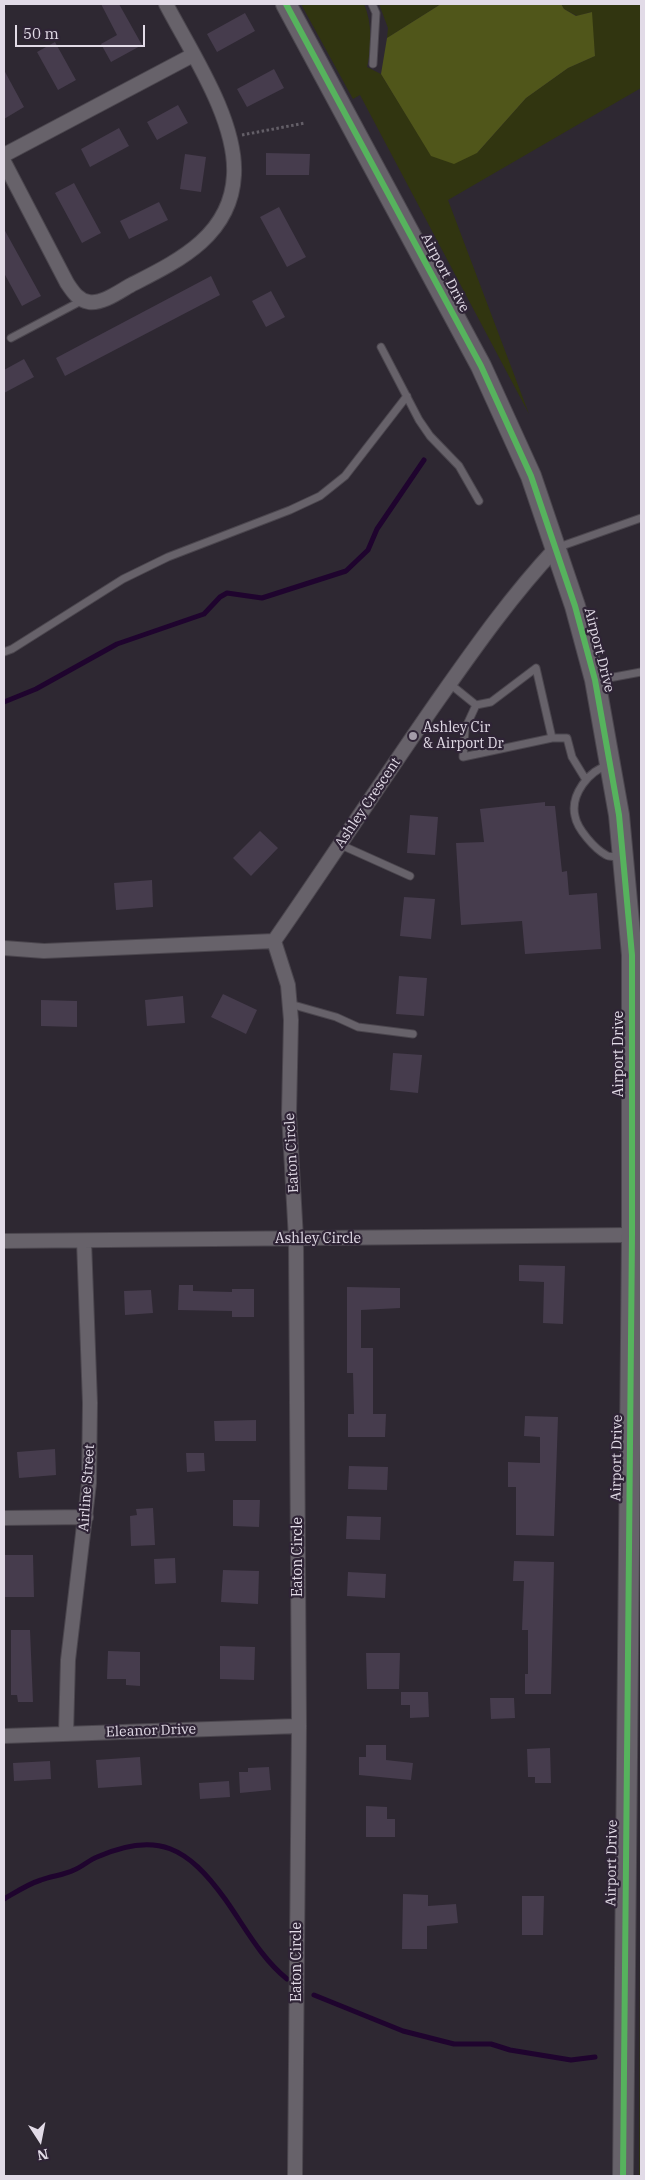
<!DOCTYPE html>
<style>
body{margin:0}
#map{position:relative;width:645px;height:2180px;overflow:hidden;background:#2e2832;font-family:"IBM Plex Serif",serif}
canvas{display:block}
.frame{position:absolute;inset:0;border:5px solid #e2dbe7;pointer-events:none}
.north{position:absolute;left:15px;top:2115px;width:50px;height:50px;-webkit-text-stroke:4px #2f2436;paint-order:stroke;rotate:169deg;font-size:14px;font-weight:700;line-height:20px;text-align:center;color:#e2dbe7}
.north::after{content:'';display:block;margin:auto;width:18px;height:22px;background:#e2dbe7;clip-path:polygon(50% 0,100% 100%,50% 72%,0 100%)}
.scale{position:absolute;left:15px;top:25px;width:130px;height:22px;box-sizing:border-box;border:2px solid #e2dbe7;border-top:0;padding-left:6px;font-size:15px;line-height:18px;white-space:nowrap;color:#e2dbe7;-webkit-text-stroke:4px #2f2436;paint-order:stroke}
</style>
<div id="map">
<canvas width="645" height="2180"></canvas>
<div class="frame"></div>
<div class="north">N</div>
<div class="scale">50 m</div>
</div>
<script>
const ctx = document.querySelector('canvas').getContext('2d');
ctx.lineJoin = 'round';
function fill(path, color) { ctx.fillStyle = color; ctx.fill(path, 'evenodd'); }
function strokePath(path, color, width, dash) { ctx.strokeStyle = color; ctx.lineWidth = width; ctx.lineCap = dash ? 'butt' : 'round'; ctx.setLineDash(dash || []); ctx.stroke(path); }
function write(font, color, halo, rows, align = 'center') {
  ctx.font = font + ' "IBM Plex Serif",serif'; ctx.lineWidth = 4.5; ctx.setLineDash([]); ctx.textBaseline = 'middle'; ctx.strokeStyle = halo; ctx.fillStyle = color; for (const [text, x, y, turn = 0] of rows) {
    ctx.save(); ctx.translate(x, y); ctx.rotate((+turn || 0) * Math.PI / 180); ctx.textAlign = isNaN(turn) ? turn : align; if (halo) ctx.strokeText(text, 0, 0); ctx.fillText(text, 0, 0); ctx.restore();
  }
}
fill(new Path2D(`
 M301,4H364C372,22 372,48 367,67L381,74L431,155L477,153L526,98L568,68L595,56L591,12L577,16L564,9L561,4H641V88L448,200L529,414L360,95L353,99Z
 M379,4H441L387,38L388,28Z
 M641,1724V2176H639Z`), '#313510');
fill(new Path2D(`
 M441,4H561L564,9L576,16L592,12L595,56L568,68L526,98L477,153L454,164L431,156L381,74L387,38Z`), '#50561a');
strokePath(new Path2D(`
 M4,702L36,689L117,644L204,614L220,597L227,593L262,598L346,571L368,550L377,529L424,460
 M4,1899C16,1892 28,1884 41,1880C52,1876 64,1875 74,1870C82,1867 89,1860 97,1857C158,1830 188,1848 225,1899C245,1927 260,1957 287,1979
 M314,1995L403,2031L454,2044H491L510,2050L571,2060L595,2057`), '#1f042e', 5);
fill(new Path2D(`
 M101,4H119L142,45L111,62L101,44L117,35Z
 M245,13L255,31L217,52L207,34Z
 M55,42L76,80L58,90L37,52Z
 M274,69L284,88L247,107L237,89Z
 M4,70L24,107L4,119Z
 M178,105L188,123L157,140L147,122Z
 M119,128L129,146L90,167L81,149Z
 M266,153L310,154L309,175H266Z
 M185,154L206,157L201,192L180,189Z
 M74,183L101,233L82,243L55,193Z
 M159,202L168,220L129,239L120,221Z
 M279,207L306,257L287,267L260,217Z
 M4,229L41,296L22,306L4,273Z
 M211,276L220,295L65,376L56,358Z
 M271,291L285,317L266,327L252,301Z
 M24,359L34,377L4,393V370Z
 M545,802V806H555L562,872L567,871L569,895L597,893L601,949L525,954L522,921L461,925L456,843L484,842L480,809Z
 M410,815L438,817L435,855L407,853Z
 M260,831L278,848L251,876L233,858Z
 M152,880L153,907L116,910L114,883Z
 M404,897L435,899L431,939L400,936Z
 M399,976L427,978L424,1016L396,1014Z
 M223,994L257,1010L246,1034L211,1017Z
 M183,996L185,1023L147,1026L145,1000Z
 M41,1000L77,1001V1027L41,1026Z
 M393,1053L422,1055L418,1093L390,1090Z
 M519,1265L565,1266L563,1324L543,1323L544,1282L519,1281Z
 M179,1285H193V1291L232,1292V1289H254V1317H232V1311L178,1310Z
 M347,1287L400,1288V1308L361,1310V1348H373V1414H386L385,1437H348V1414H354L353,1373H347Z
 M151,1290L153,1313L125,1315L124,1291Z
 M525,1416L558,1417L554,1536L516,1535V1487H508V1462L540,1463V1437L524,1436Z
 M256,1420V1441H215L214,1421Z
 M55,1449L56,1475L19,1478L17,1452Z
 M186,1453H204L205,1471L187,1472Z
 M349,1466L388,1467L387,1490L348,1489Z
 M233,1500H260L259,1527L233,1526Z
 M153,1508L155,1545L131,1546L130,1516L137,1515L136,1509Z
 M347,1516L381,1517L380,1540L346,1539Z
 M4,1555H33L34,1597H4Z
 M175,1558L176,1583L155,1584L154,1559Z
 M514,1561L554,1562L551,1694H525V1674H528V1630H522L524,1581H513Z
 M223,1570L259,1571L258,1604L221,1602Z
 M348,1572L386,1574L385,1598L347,1596Z
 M11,1630H30L33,1702H18L17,1695H11Z
 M220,1646L255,1647L254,1680L220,1679Z
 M108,1651L140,1652V1686L126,1685V1679H107Z
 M366,1653H400L399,1689H367Z
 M401,1692H428L429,1717L410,1718V1705H401Z
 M490,1698H514L515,1718L491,1719Z
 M366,1745H386V1760L413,1763L411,1780L359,1775V1757H366Z
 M550,1748L551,1783H535V1777H528L527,1749Z
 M140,1757L142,1785L98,1788L96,1760Z
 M50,1761L51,1779L14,1781L13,1763Z
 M269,1767L271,1790L240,1793L239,1772H248V1768Z
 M229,1781L230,1797L200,1799L199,1783Z
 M366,1806L387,1807V1819H395V1837H366Z
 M403,1894L428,1895V1906L456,1904L458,1923L427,1926V1949H402Z
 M522,1896H544L543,1935H522Z`), '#463c4d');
const lane = new Path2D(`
 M372,4L376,13L373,64
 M11,338L83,300
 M381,347L419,420L430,436L459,466L479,501
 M556,548L641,518
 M4,652L12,649L123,579L168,557L290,510L320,496L345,476L407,396
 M598,680L641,672
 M450,684L476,705L491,702L536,668L552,738H567L572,757L586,780
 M476,705L465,729L463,757L552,738
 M608,766C589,770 570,795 575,816C577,829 595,849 606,855C610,858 616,856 621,856
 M341,845L410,876
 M290,1004L336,1017L358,1027L413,1034`);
const street = new Path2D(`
 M4,155L193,55
 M4,162L67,283C73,292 78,300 89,302C103,304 120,291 131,285C178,261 231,236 234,175C237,120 191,52 166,4
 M274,941L288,985L291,1020L289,1114L296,1239L299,1726L295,2176
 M274,941C329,862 381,782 436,703C474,649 511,596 556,548
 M4,948L44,951L274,941
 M4,1241L632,1235
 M4,1518L86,1517
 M66,1734L68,1660L89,1483L90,1403L84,1241
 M4,1736L299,1726`);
const secondary = new Path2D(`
 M286,4L481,366L531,476L575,606L595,680L619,815L632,955V1235L623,2176`);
strokePath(lane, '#4b464e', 9);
strokePath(street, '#4b464e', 16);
strokePath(secondary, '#4b464e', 22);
strokePath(new Path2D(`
 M242,135L305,123`), '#645f68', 3, [2.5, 2.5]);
strokePath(lane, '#67626a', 7);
strokePath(street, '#67626a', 14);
strokePath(secondary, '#67626a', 20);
strokePath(new Path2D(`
 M286,4L481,366L531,476L575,606L595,680L619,815L632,955V1235L623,2176`), '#56b35d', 6);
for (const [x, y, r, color] of [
 [413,736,5,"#a39ca8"]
]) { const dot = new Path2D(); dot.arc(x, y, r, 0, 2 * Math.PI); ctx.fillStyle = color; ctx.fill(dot); strokePath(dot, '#2f2436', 2); }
write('14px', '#e2dbe7', '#2f2436', [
 ["Airport Drive",445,273,62],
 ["Airport Drive",599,650,76],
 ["Ashley Crescent",368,803,-56],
 ["Airport Drive",619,1054,-90],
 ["Eaton Circle",292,1153,-93],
 ["Ashley Circle",318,1239],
 ["Airport Drive",617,1458,-89],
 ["Airline Street",87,1488,-86],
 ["Eaton Circle",298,1557,-90],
 ["Eleanor Drive",151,1731,-2],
 ["Airport Drive",612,1863,-89],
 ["Eaton Circle",297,1962,-90]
]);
write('14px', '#e2dbe7', '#2f2436', [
 ["Ashley Cir",423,728],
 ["& Airport Dr",423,744]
], 'left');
</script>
